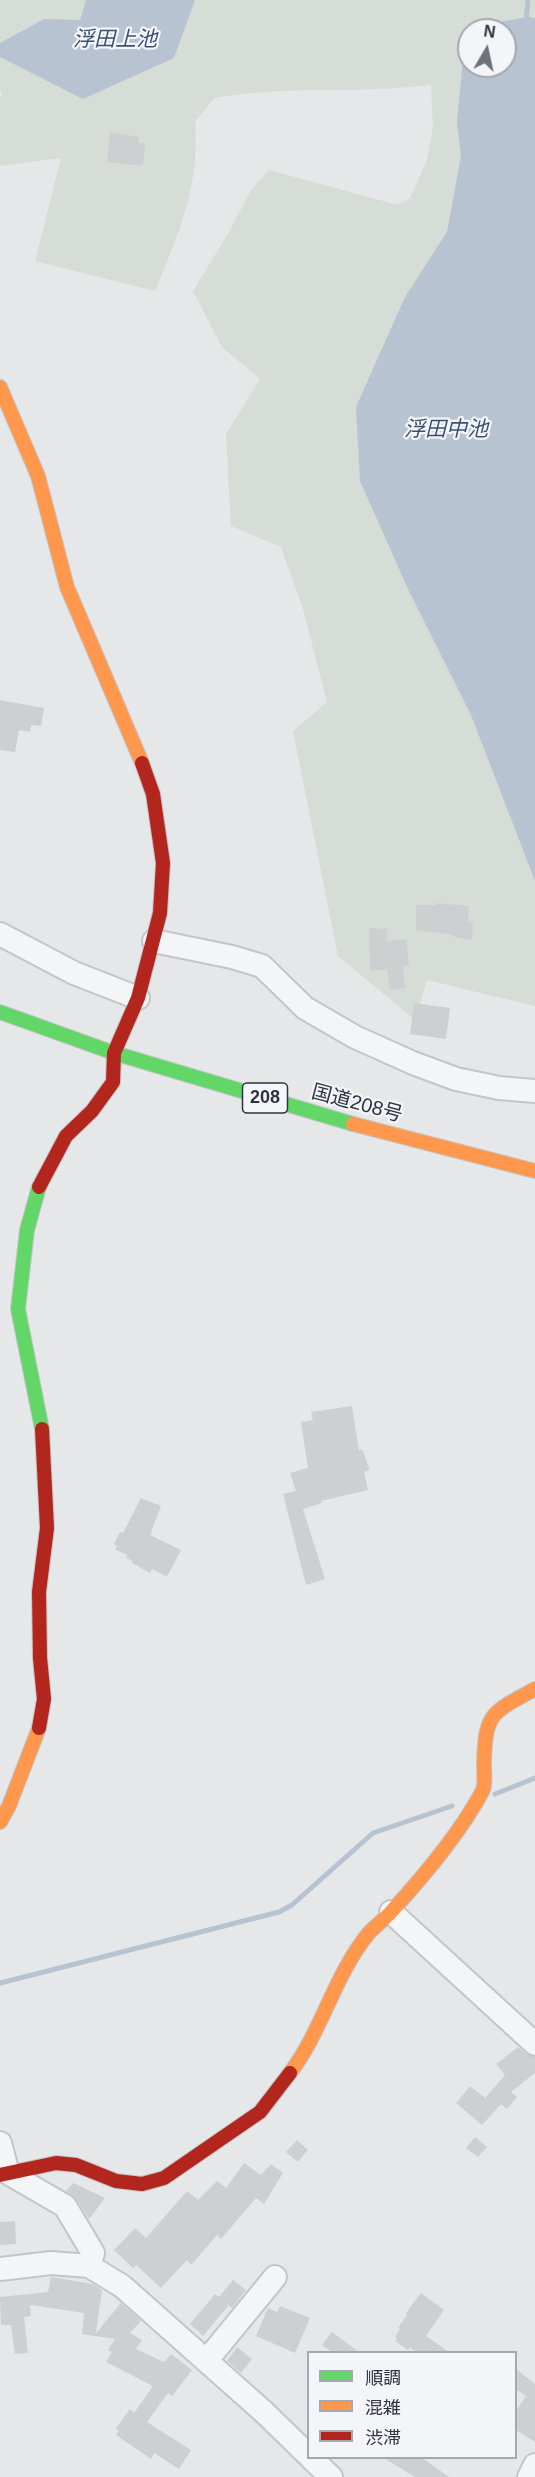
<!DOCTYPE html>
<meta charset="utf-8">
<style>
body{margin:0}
#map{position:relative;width:535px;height:2477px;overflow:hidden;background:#e5e7e9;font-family:Arial,"Noto Sans JP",sans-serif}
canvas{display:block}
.legend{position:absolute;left:307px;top:2351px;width:210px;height:108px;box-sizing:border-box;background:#f4f5f8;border:2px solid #a4a8af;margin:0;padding:8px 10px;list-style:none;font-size:18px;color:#2d3441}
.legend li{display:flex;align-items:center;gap:12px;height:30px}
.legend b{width:30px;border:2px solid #a4a8af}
.north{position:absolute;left:457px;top:18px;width:60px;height:60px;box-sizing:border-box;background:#f4f5f8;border:2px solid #a4a8af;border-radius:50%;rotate:9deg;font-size:16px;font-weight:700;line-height:24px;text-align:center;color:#2d3441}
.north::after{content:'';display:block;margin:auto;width:21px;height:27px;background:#6d737c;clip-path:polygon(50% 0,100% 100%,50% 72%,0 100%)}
</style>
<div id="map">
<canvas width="535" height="2477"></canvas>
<ul class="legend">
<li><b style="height:8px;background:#63d668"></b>順調</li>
<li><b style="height:8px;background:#ff974d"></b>混雑</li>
<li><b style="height:8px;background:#b3261e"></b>渋滞</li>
</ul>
<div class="north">N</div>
</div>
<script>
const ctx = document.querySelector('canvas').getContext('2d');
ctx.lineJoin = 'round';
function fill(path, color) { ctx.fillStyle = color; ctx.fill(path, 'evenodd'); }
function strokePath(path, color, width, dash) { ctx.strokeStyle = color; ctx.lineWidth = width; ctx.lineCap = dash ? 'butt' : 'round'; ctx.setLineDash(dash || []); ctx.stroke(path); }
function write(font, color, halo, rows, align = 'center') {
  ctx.font = font + ' Arial,"Noto Sans JP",sans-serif'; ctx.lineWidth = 4.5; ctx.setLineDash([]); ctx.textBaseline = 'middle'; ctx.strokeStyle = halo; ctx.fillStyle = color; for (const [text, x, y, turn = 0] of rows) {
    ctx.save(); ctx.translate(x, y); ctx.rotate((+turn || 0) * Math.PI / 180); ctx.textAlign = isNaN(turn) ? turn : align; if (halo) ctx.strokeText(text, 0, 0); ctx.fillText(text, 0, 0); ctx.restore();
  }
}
fill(new Path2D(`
 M0,0H535V1006L427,980L415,1020L338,956L293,731L327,702L303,609L281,547L231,526L226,434L260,379L222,347L193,291L229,232L251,190L269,170L398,205L410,198L427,160L433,127L431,85C359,94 287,85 215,98L195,121C200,186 179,233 155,291L35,261L61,158L0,166V98L2,94L0,90ZM469,30H505V66H469Z`), '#d6dcd6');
fill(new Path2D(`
 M86,0H195L174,58L83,99L0,57V43L44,19L80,20Z
 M527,17L535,18V881L471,715L408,589L360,481L356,407L405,297L447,232L461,156L457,122L466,28ZM469,30H505V66H469Z`), '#b7c3d1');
strokePath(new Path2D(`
 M526,22L528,0
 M495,1794L535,1778
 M0,1983L279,1912L292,1905L373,1833L452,1806`), '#b7c3d1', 5);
fill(new Path2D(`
 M110,132L139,137L138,143H145L143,166L107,162Z
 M0,700L44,708L41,726L31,725L30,732L19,730L15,752L0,750Z
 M436,903L469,906L468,922L473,924L472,940L459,938L454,937V935L416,930V905H436Z
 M369,928L387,929V941L406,939L409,965L403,966L405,988L390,990L387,969L370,971Z
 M414,1003L450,1008L446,1039L410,1034Z
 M352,1406L359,1451L362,1449L370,1470L364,1472L368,1490L321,1501L322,1503L303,1509L325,1579L306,1585L283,1494L296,1491L290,1473L308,1468L301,1422L313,1420L311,1412Z
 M141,1498L161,1506L150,1535L181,1550L167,1577L152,1569L150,1573L132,1563L133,1561L126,1558L127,1555L115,1549L117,1546L114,1544L120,1532L123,1533Z
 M518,2047L526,2054L535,2057V2073L511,2092L517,2097L507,2109L501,2104L482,2125L456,2103L470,2086L485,2098L505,2075L496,2064Z
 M475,2137L487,2147L478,2157L466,2148Z
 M297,2140L308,2150L298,2162L286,2152Z
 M244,2163L261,2175L271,2164L283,2173L264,2204L256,2198L221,2239L217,2235L191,2265L187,2260L161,2288L136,2265L133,2268L114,2250L135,2228L146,2238L187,2191L198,2200L217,2181L226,2188Z
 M73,2183L105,2198L89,2219L76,2199L66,2191Z
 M15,2221L16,2244L0,2245V2222Z
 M51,2277L93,2284L102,2290L96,2333L121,2303L141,2321L130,2333L142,2340L136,2349L164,2362L171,2354L192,2370L172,2396L168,2393L147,2422L191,2450L179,2469L154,2453L151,2459L116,2435L119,2431L116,2428L130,2409L134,2413L153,2386L106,2362L112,2352L108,2350L115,2339L82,2334L84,2313L30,2305L31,2316L24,2317L28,2353L15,2354L11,2325H1L0,2297L48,2292Z
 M233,2280L246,2290L232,2308L223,2301L228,2306L203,2336L190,2324L215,2294L219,2297Z
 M421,2293L444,2310L426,2336L449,2352H416L410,2347L408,2350L395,2341L397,2338L395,2337L400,2329L398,2328L407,2315L406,2313Z
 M280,2306L310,2318L295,2353L256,2336L268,2308L277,2312Z
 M332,2332L359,2352H332L322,2345Z
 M237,2347L252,2359L241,2373L227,2361Z
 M516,2369L535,2384V2442L516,2430V2411L526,2396L516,2389Z
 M382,2457H421L449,2477H415Z`), '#cecfd1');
const street = new Path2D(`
 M0,934L74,973L138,998
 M154,941L232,957L262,966L305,1008L355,1037L413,1063L456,1079L499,1088L535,1091
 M391,1912L535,2044
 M0,2143L8,2173L65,2206L93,2253L89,2266
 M0,2269L51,2263L89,2266L122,2286L265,2413L308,2455
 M207,2360L275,2277
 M311,2458L331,2477
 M529,2477L535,2465`);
const fast = new Path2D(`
 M0,1012L114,1053L353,1124
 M39,1187L27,1230L18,1309L42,1429`);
const slow = new Path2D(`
 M0,387L38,476L67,587L142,763
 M353,1124L535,1171
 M0,1822L9,1806L39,1728
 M290,2073C322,2031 334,1976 368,1934C375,1926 384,1920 391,1912C423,1877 460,1833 482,1792C486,1785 484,1773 484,1765C485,1713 491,1713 535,1689`);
const jam = new Path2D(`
 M39,1187L66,1136L92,1111L113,1082L114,1053L138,998L160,913L163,863L153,794L142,763
 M39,1728L44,1699L40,1658L39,1592L47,1528L42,1429
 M0,2175L56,2163L76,2165L116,2181L142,2184L164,2178L260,2112L290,2073`);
strokePath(street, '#c3c5c7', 26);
strokePath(fast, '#c3c5c7', 16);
strokePath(slow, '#c3c5c7', 16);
strokePath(jam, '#c3c5c7', 16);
strokePath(street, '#f4f5f6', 22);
strokePath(fast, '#63d668', 14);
strokePath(slow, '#ff974d', 14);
strokePath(jam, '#b3261e', 14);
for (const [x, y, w] of [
 [265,1098,45]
]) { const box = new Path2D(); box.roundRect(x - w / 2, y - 15, w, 30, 4.5); ctx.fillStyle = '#f4f5f8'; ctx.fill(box); strokePath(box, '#2d3441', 1.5); }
write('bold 18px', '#2d3441', null, [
 ["208",265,1098]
]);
write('20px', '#2d3441', '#f4f5f8', [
 ["国道208号",357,1104,15]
]);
write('italic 21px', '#3b5171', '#f4f5f8', [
 ["浮田上池",115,40],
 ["浮田中池",446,430]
]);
</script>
